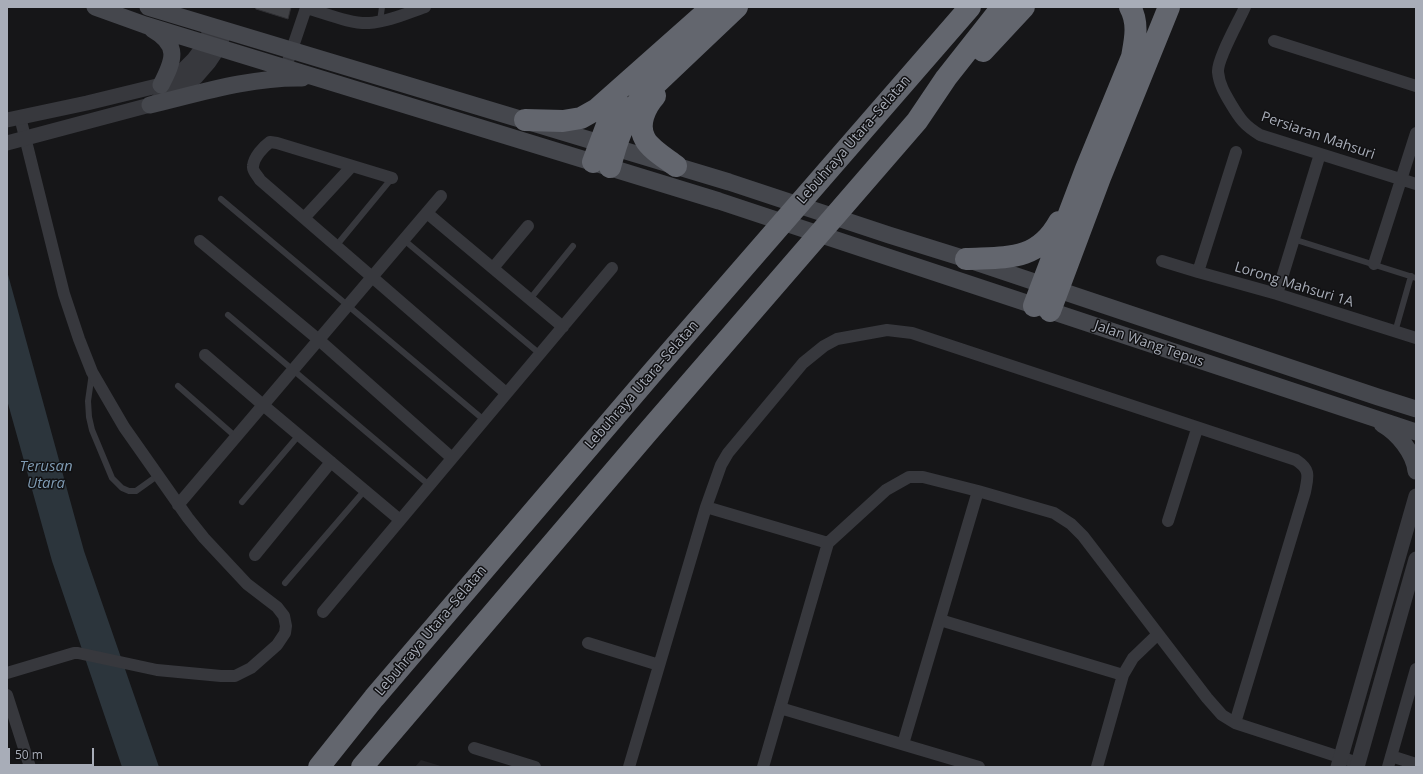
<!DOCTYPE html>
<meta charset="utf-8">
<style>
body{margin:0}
#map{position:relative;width:1423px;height:774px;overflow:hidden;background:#161618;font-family:"Open Sans",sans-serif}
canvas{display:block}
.frame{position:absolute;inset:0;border:8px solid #a8adb8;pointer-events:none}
.scale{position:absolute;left:8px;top:748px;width:86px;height:18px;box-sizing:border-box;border:2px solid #a8adb8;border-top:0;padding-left:5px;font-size:12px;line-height:14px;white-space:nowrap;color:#a8adb8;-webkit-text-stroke:3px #111113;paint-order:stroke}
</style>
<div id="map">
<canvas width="1423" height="774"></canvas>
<div class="frame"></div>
<div class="scale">50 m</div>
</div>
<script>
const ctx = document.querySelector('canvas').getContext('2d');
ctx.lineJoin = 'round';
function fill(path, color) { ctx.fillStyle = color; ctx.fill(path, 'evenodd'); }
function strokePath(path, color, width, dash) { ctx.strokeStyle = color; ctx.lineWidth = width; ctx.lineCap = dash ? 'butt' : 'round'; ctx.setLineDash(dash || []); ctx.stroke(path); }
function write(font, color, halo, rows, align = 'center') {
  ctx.font = font + ' "Open Sans",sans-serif'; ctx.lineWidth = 3; ctx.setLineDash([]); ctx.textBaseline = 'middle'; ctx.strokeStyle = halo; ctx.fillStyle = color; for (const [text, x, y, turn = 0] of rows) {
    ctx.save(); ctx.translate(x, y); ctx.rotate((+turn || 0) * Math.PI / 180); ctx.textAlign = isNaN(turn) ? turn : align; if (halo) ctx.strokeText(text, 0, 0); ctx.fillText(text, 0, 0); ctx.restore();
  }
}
fill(new Path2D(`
 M421,760L444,767H415Z`), '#222225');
fill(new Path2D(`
 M7,271L84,551L159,767H122L52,561L7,400Z`), '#2c353c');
const building = new Path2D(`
 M256,7H291L288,19L256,9Z`);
fill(building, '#404145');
strokePath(building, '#303034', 1);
strokePath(new Path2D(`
 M380,21L382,7
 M221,199L484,420
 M1293,239L1416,278
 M404,240L540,354
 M336,246L392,178
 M530,299L573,246
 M228,315L429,485
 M1395,332L1411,276
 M92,373L88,401L89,417L92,430L112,478L122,488L129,491H136L157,476
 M178,386L236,437
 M242,502L299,435
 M285,583L365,490`), '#37383d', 6);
strokePath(new Path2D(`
 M1245,7C1239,21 1217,59 1218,72C1219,84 1225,94 1231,104C1240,119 1244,125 1260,135L1416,184
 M1274,41L1416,86
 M286,67L306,8C325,13 350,24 369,23C388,22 407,13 425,7
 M392,178L277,143L270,142C263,147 254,157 253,166C252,171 258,176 260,180L506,393
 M427,213L563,327
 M304,218L352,166
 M200,241L319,340L452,458
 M1162,261L1198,272L1277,294L1416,338
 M1374,264L1416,133
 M493,268L528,226
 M1198,272L1236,152
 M1277,294L1320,154
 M205,355L263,405L400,520
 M178,505L441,196
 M706,507L828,543
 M1168,521L1197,429
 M255,555L331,462
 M323,612L612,268
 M940,620L1123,675
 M588,643L659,665
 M7,673L74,653H78L157,670L221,676H235L251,668L277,645L285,633L286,626L284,616L277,607L247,584L204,538L188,518L124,427L92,372L79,339L64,294L20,117
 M7,695L30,767
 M780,708L979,767
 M903,744L978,491
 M474,748L535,767
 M1391,756L1416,764
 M629,767L706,507L721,465L728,453L803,363L824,346L837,339L887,330L912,333L1296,460C1311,470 1308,476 1305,492L1235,723
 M763,767L828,543L886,490L909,477H923L978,491L1054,513L1071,524L1083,536L1207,698L1222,715L1235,723L1358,763
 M1097,767L1123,675L1133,658L1158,634
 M1388,767L1416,669`), '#37383d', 12);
strokePath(new Path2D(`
 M7,120L87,103L161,85L179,74L194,59L206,43L211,26
 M7,143L150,105L183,87L196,77L209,62L219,47L225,30
 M1338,767L1416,496
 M1357,767L1416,559`), '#37383d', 15);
strokePath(new Path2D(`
 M95,7L145,25L719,201L1416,432
 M148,7L729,182L889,235L966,259L1378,397L1416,409
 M152,29C180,45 174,60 161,85
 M150,105C200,93 251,77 302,78
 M1382,424C1398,433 1414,453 1416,471`), '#45474d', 17);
strokePath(new Path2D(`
 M983,51L1024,7
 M655,96C645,107 637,125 645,139C650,149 667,159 676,166
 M525,120L563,121L581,118L597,109L712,7
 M593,162L608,122L619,104
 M610,167C617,140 623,122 640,99L737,7
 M966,259C1005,257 1037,262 1059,222
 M1034,306L1086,169L1132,57C1135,40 1139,23 1130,7
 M1050,311L1101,175L1169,7
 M319,767L374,698L652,373L970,7
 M362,767L646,434L917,121L946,78L1002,7`), '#63666e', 22);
write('14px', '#a8adb8', '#111113', [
 ["Persiaran Mahsuri",1318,136,19],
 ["Lebuhraya Utara–Selatan",854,140,-49],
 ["Lorong Mahsuri 1A",1294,285,17],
 ["Jalan Wang Tepus",1149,344,19],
 ["Lebuhraya Utara–Selatan",642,385,-49],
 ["Lebuhraya Utara–Selatan",431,631,-50]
]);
write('italic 15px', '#7f9bb3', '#111113', [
 ["Terusan",46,467],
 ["Utara",46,484]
]);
</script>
